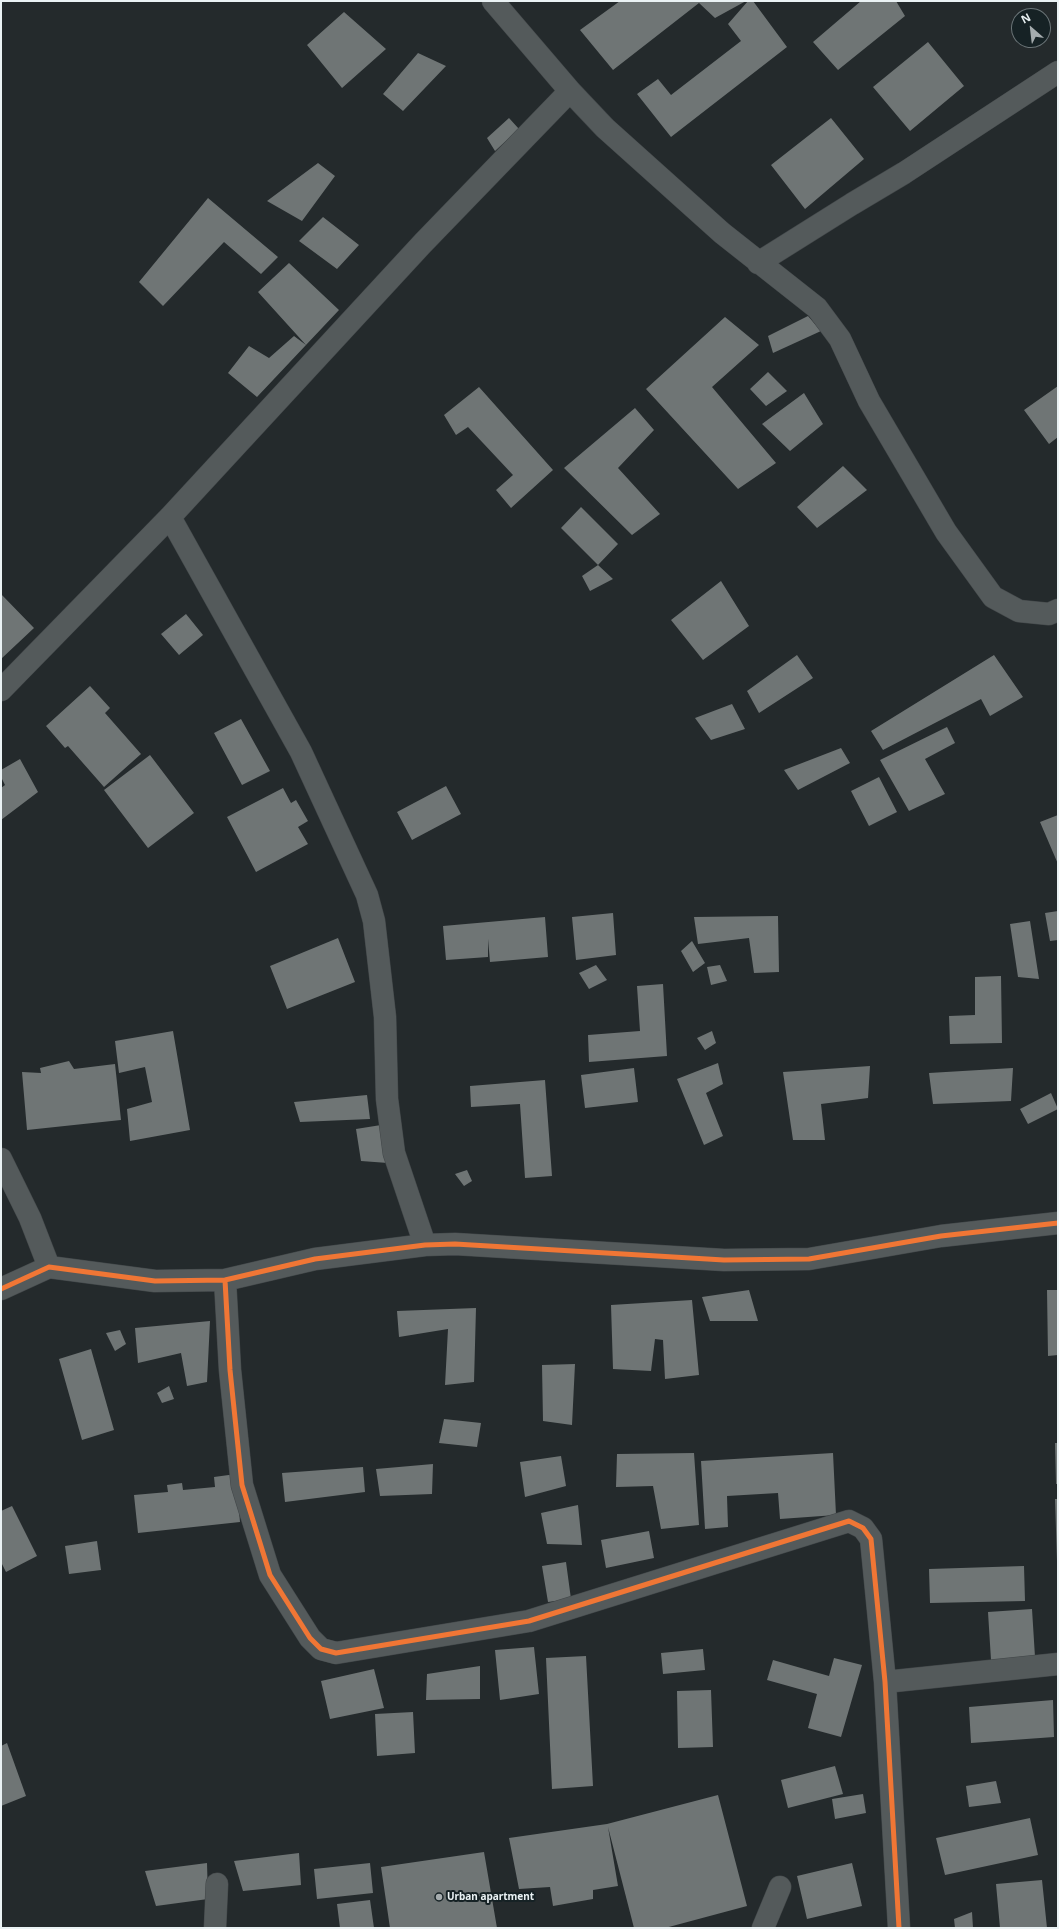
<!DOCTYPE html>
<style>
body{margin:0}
#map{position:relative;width:1059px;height:1929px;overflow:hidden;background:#242a2c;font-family:"Noto Sans",sans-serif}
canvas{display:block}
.frame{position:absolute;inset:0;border:2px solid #eaf2f4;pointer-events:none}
.north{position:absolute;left:1011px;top:8px;width:40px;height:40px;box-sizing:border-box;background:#162225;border:1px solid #6b7578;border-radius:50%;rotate:332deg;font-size:11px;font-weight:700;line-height:16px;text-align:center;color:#eaf2f4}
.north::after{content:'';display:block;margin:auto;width:14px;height:18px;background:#a5acae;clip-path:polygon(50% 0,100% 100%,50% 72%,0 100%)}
</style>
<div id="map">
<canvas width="1059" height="1929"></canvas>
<div class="frame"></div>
<div class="north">N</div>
</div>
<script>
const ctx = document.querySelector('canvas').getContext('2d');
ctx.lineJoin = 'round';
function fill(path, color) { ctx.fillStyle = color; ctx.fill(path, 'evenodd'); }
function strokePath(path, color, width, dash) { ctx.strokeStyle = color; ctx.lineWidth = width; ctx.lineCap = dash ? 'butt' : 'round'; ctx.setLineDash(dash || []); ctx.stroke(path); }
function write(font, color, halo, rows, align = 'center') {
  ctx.font = font + ' "Noto Sans",sans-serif'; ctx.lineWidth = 4; ctx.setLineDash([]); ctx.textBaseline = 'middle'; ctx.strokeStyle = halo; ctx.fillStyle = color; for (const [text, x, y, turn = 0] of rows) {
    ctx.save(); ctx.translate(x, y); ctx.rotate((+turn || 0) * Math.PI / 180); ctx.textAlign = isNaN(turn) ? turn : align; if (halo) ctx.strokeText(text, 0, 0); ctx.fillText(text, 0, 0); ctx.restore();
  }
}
fill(new Path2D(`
 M620,1H746L715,18L699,3L613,70L580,30Z
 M748,1H753L787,47L671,137L637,94L658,79L671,95L741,41L728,24Z
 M861,1H896L905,16L838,70L813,42Z
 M344,12L386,49L342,88L307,45Z
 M928,42L964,86L910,131L873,87Z
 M418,53L446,66L403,111L383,94Z
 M509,118L519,129L495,151L487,138Z
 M831,118L864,159L805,209L771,165Z
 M318,163L335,176L302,221L267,201Z
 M208,198L278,257L261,274L224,242L163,306L139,282Z
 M323,217L359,245L337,269L299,241Z
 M289,263L339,310L306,345L258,292Z
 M808,316L821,331L773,353L768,336Z
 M725,317L759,345L712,387L776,463L738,489L646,389Z
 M294,336L306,345L257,397L228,373L249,346L269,358Z
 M768,372L787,391L766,406L750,389Z
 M1058,386V437L1049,444L1024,410Z
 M479,387L553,470L511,508L496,490L513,475L468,427L456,435L444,415Z
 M804,393L823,424L790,451L762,424Z
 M635,408L654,430L618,468L660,514L632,535L564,468Z
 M843,466L867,490L817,528L797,507Z
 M581,507L618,544L598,565L613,579L590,591L582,576L598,565L561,528Z
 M721,581L749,626L703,660L671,620Z
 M1,594L34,628L1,659Z
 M186,614L203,635L179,655L161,634Z
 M797,655L813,678L759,713L747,691Z
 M994,655L1023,697L990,716L981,699L883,750L871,731Z
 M90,686L110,708L105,713L141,754L104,787L68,746L65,748L46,726Z
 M732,704L745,729L711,740L695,718Z
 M241,719L270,771L242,785L214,733Z
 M947,727L955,743L925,759L945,794L909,811L880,760Z
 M841,748L850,763L798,790L784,770Z
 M150,755L194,813L148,848L104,790Z
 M20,759L38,792L1,820V788L5,785L1,777V770Z
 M879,777L897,812L869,826L851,791Z
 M446,786L461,814L412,840L397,812Z
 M283,788L291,803L296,800L308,821L298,827L308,844L256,872L227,817Z
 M1058,815V864L1040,822Z
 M1058,911V940L1050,941L1045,913Z
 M613,913L616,955L576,960L572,917Z
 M778,916L779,972L754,973L749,938L698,944L694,917Z
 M545,917L548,957L490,962L488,939V957L446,960L443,926Z
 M1030,921L1039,979L1018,977L1010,924Z
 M338,938L355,982L287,1009L270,966Z
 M692,941L705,963L693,972L681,951Z
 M596,965L607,980L589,989L579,973Z
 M720,965L727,981L711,985L707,967Z
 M1001,976L1002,1043L950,1044L949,1016L975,1015V977Z
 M663,984L667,1056L589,1062L588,1035L640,1031L637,986Z
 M173,1031L190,1130L130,1141L127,1109L152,1102L145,1067L119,1073L115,1041Z
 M712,1031L716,1043L705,1050L697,1038Z
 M69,1061L74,1069L115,1064L121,1120L27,1130L22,1072L41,1073L40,1068Z
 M718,1063L723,1084L706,1093L723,1136L704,1145L677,1079Z
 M870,1066L868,1098L821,1104L825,1140H793L783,1072Z
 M634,1068L638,1102L585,1108L581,1075Z
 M1013,1068L1011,1101L933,1104L929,1073Z
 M545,1080L552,1176L525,1178L520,1104L471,1107L470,1086Z
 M1051,1093L1058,1109L1028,1124L1020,1109Z
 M367,1095L370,1119L300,1122L294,1102Z
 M381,1125L388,1163L361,1161L356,1129Z
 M467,1170L472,1181L464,1186L455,1174Z
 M749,1290L758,1321H710L702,1297Z
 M1047,1290H1058V1355L1048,1356Z
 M692,1300L699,1375L665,1379L663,1340L655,1339L651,1371L613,1369L611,1305Z
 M476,1308L474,1382L445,1385L448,1329L399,1337L397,1311Z
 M210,1321L207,1382L187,1386L181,1353L138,1363L135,1328Z
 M120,1330L126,1344L115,1351L106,1333Z
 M91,1349L114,1430L82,1440L59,1359Z
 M575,1364L572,1425L543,1421L542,1365Z
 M169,1386L174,1399L162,1403L157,1393Z
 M444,1419L481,1423L477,1447L439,1443Z
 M1055,1443H1058V1484H1056Z
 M694,1453L699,1525L661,1529L653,1486L616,1487L617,1454Z
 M833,1453L836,1515L780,1519L778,1493L727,1496L728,1527L705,1529L701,1461Z
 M561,1456L566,1486L525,1497L520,1462Z
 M433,1464L432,1494L380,1496L376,1469Z
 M363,1467L365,1492L285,1502L282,1473Z
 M236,1474L240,1522L138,1533L134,1495L168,1492L167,1485L182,1483L183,1490L215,1487L214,1477Z
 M1055,1499H1058V1561H1057Z
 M578,1505L582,1545L547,1544L541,1513Z
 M12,1506L37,1556L6,1572L1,1562V1511Z
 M649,1531L654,1558L606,1568L601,1540Z
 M97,1541L101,1570L69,1574L65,1546Z
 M566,1562L571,1599L548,1602L542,1566Z
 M1024,1566L1025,1601L930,1603L929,1569Z
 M1032,1609L1035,1657L991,1660L988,1612Z
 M534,1647L539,1694L500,1700L495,1650Z
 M703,1649L705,1670L663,1674L661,1653Z
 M586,1656L593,1786L552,1789L546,1658Z
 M834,1658L862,1665L841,1737L808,1728L817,1694L767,1680L773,1660L829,1676Z
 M480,1666V1699L426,1700L427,1674Z
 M374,1669L384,1708L330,1719L321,1681Z
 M711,1690L713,1747L678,1748L677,1691Z
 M1053,1700L1054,1737L971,1743L969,1707Z
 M413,1712L415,1753L377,1756L375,1714Z
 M7,1743L26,1796L1,1806V1746Z
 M835,1766L843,1794L788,1808L781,1780Z
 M996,1781L1001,1803L969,1807L966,1786Z
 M863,1794L866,1813L835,1819L832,1799Z
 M718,1795L747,1906L665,1928H634L608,1827L618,1886L593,1890V1899L553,1906L550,1887L519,1889L509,1838L607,1824Z
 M1030,1818L1038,1855L945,1875L936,1838Z
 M484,1852L497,1928H390L381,1867Z
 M299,1853L301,1885L243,1891L234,1861Z
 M207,1863L208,1899L156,1906L145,1871Z
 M370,1863L373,1893L317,1899L314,1869Z
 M852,1863L862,1906L807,1919L797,1876Z
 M1042,1880L1047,1928H1000L996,1884Z
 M370,1900L374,1928H340L337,1904Z
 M972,1912L973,1928H955L954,1919Z`), '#6f7575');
const minor = new Path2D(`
 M493,1L570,91L605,128L722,233L817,308L840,339L869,401L946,532L993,597L1019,611L1049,614L1058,610
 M758,263L852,204L904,173L1058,72
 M170,517L301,752L367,895L374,921L385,1017L387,1099L394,1153L425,1245
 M1,690L170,517L423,243L570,91
 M1,1159L30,1218L49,1267
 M225,1280L230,1370L242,1485L270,1575L310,1638L321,1649L336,1653L529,1621L849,1521L863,1528L871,1539L885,1682L899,1928
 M1,1289L49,1267L155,1281L225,1280L315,1259L425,1245L455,1244L724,1260L809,1259L941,1236L1058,1223
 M885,1682L1058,1664
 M215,1928L217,1884
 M763,1928L780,1887`);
strokePath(minor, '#424749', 23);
strokePath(minor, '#545a5b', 22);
strokePath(new Path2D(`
 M225,1280L230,1370L242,1485L270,1575L310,1638L321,1649L336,1653L529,1621L849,1521L863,1528L871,1539L885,1682L899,1928
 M1,1289L49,1267L155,1281L225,1280L315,1259L425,1245L455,1244L724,1260L809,1259L941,1236L1058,1223`), '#f07635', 5);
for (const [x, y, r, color] of [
 [439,1897,4,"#a5acae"]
]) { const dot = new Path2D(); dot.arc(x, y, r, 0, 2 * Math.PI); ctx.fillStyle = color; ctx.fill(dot); strokePath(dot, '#162225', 1.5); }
write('bold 10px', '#eaf2f4', '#162225', [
 ["Urban apartment",447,1897]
], 'left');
</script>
